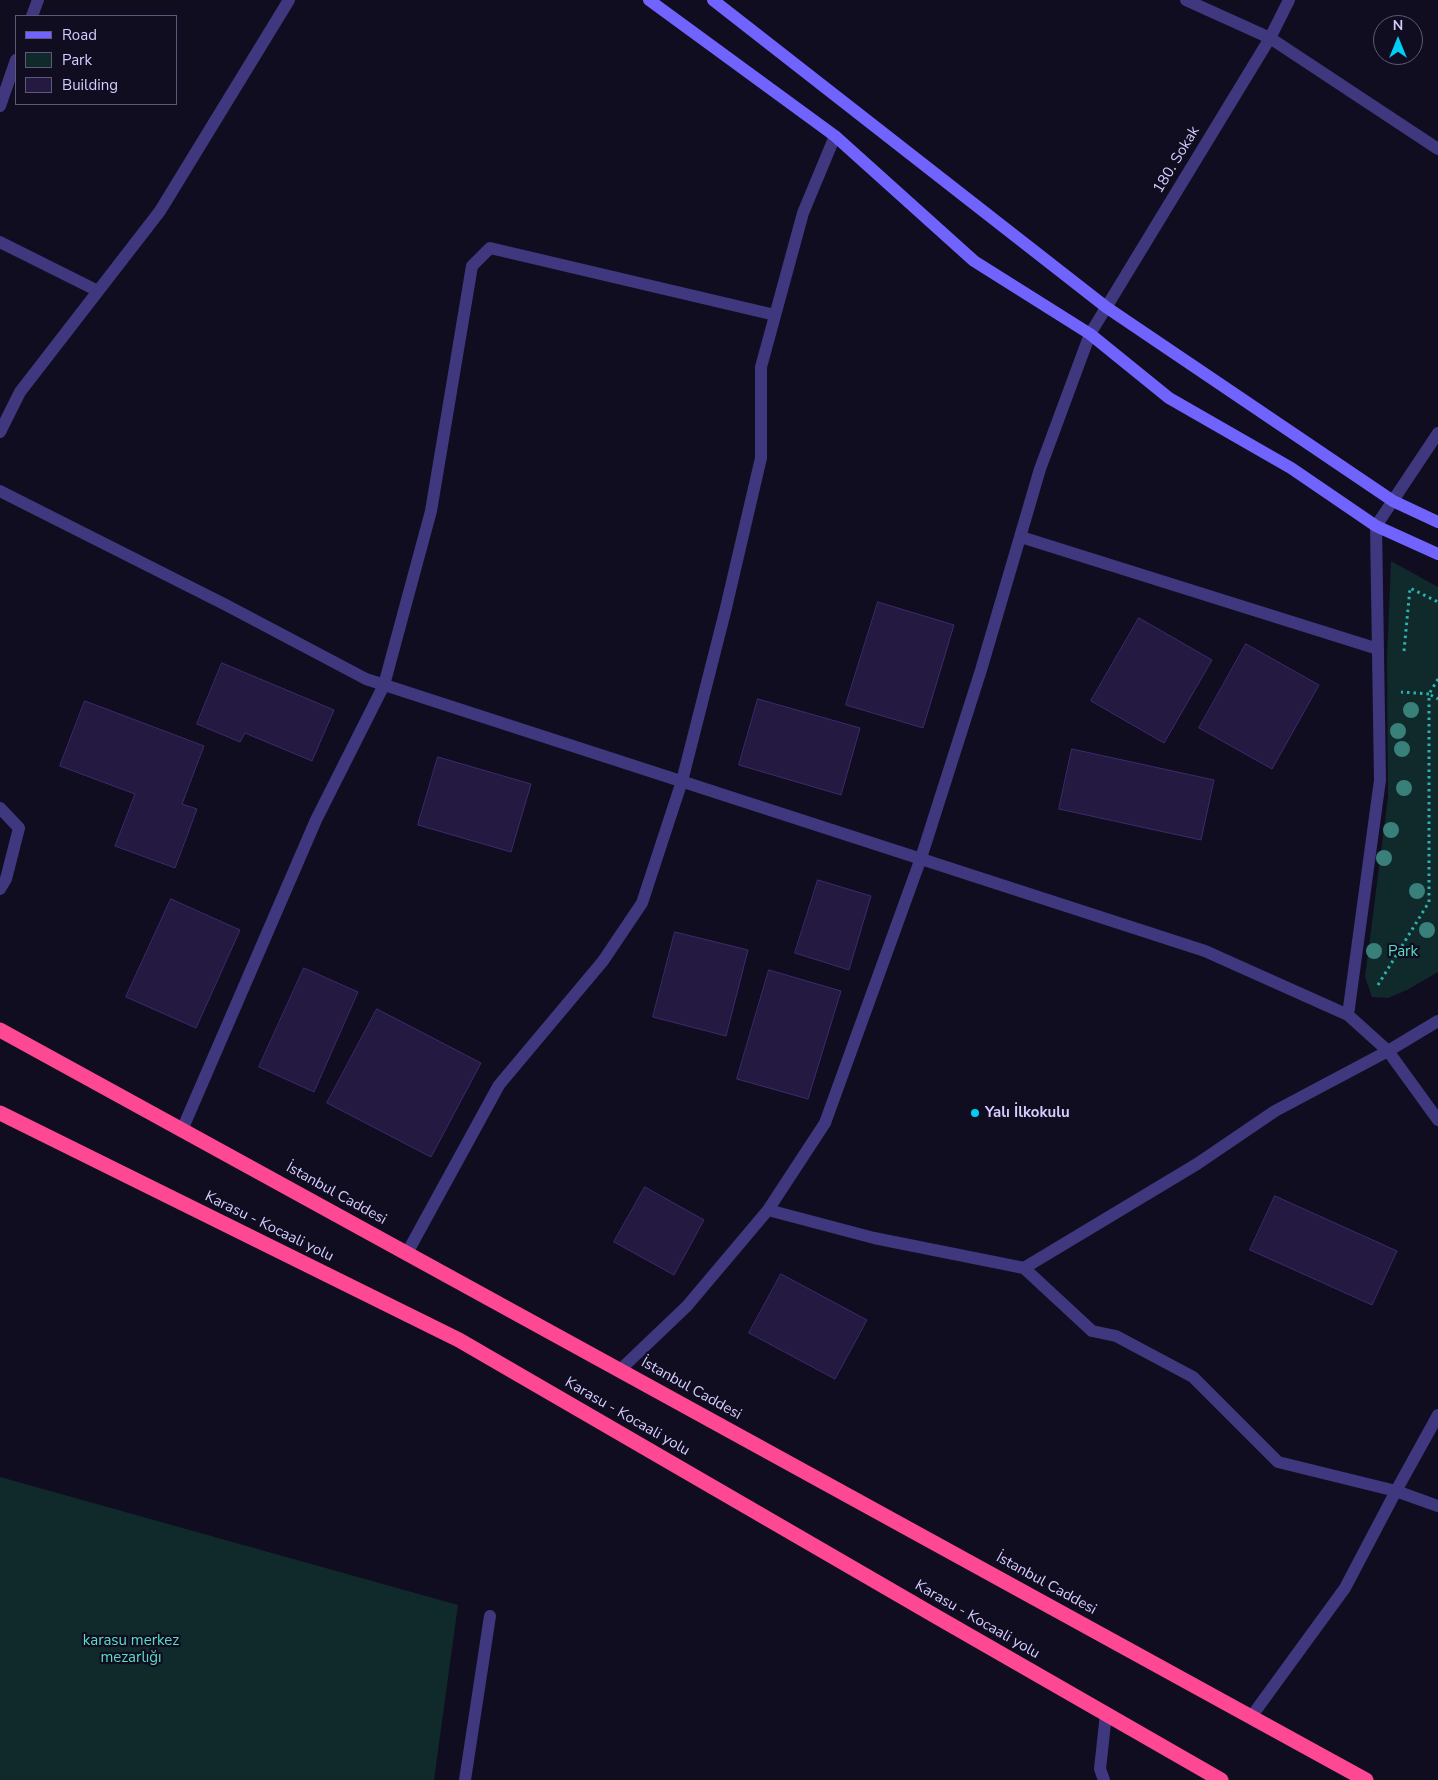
<!DOCTYPE html>
<meta charset="utf-8">
<style>
body{margin:0}
#map{position:relative;width:1438px;height:1780px;overflow:hidden;background:#110d20;font-family:"Nunito Sans",sans-serif}
canvas{display:block}
.legend{position:absolute;left:15px;top:15px;width:162px;height:90px;box-sizing:border-box;background:#110d20;border:1px solid #5f5979;margin:0;padding:6px 9px;list-style:none;font-size:15px;color:#d5ccff}
.legend li{display:flex;align-items:center;gap:10px;height:25px}
.legend b{width:25px;border:1px solid #5f5979}
.north{position:absolute;left:1373px;top:15px;width:50px;height:50px;box-sizing:border-box;background:#110d20;border:1px solid #5f5979;border-radius:50%;rotate:0deg;font-size:14px;font-weight:700;line-height:20px;text-align:center;color:#d5ccff}
.north::after{content:'';display:block;margin:auto;width:18px;height:22px;background:#01cef6;clip-path:polygon(50% 0,100% 100%,50% 72%,0 100%)}
</style>
<div id="map">
<canvas width="1438" height="1780"></canvas>
<ul class="legend">
<li><b style="height:6px;background:#7164fe"></b>Road</li>
<li><b style="height:14px;background:#10292a"></b>Park</li>
<li><b style="height:14px;background:#241941"></b>Building</li>
</ul>
<div class="north">N</div>
</div>
<script>
const ctx = document.querySelector('canvas').getContext('2d');
ctx.lineJoin = 'round';
function fill(path, color) { ctx.fillStyle = color; ctx.fill(path, 'evenodd'); }
function strokePath(path, color, width, dash) { ctx.strokeStyle = color; ctx.lineWidth = width; ctx.lineCap = dash ? 'butt' : 'round'; ctx.setLineDash(dash || []); ctx.stroke(path); }
function write(font, color, halo, rows, align = 'center') {
  ctx.font = font + ' "Nunito Sans",sans-serif'; ctx.lineWidth = 4.5; ctx.setLineDash([]); ctx.textBaseline = 'middle'; ctx.strokeStyle = halo; ctx.fillStyle = color; for (const [text, x, y, turn = 0] of rows) {
    ctx.save(); ctx.translate(x, y); ctx.rotate((+turn || 0) * Math.PI / 180); ctx.textAlign = isNaN(turn) ? turn : align; if (halo) ctx.strokeText(text, 0, 0); ctx.fillText(text, 0, 0); ctx.restore();
  }
}
fill(new Path2D(`
 M1391,561L1438,587V972L1407,990L1388,998L1372,997L1365,977L1388,797L1387,659Z
 M0,1477L458,1605L434,1780H0Z`), '#10292a');
const building = new Path2D(`
 M878,602L954,625L923,728L846,705Z
 M1139,618L1212,660L1164,743L1091,701Z
 M1246,644L1319,685L1272,769L1199,728Z
 M222,663L334,710L312,761L245,733L240,742L197,724Z
 M758,699L860,728L841,795L739,765Z
 M85,701L204,746L182,804L197,809L175,868L115,846L135,794L60,766Z
 M1072,749L1214,780L1201,840L1059,809Z
 M438,757L531,784L511,852L418,825Z
 M818,880L871,896L849,970L795,953Z
 M171,899L240,930L196,1028L126,997Z
 M675,932L748,950L726,1036L653,1017Z
 M304,968L358,992L314,1092L259,1067Z
 M769,970L841,991L808,1099L737,1079Z
 M377,1009L481,1063L431,1157L327,1103Z
 M645,1187L704,1220L674,1275L614,1242Z
 M1275,1196L1397,1251L1372,1305L1250,1250Z
 M781,1274L867,1320L835,1379L749,1333Z`);
fill(building, '#241941');
strokePath(building, '#3c2b6d', 1);
strokePath(new Path2D(`
 M1404,651L1410,588L1438,602
 M1438,679L1429,694L1438,699
 M1378,985L1429,902V694L1401,692`), '#2eb1b1', 3, [2.5, 4]);
strokePath(new Path2D(`
 M1186,0L1270,38L1438,149
 M32,16L38,0
 M0,106L16,60
 M0,242L98,291
 M0,432L20,392L160,211L289,0
 M0,491L226,605L366,679L1205,951L1348,1015L1388,1051L1438,1120
 M1021,537L1378,649
 M0,808L19,828L6,879L0,889
 M1348,1015L1380,780L1376,526L1438,433
 M182,1130L316,820L384,685L431,511L472,266L490,248L775,315
 M768,1210L874,1238L1024,1268L1197,1164L1275,1111L1388,1051L1438,1021
 M407,1253L499,1085L603,961L642,903L682,781L725,612L761,458V367L803,213L835,136
 M1024,1268L1092,1331L1116,1336L1193,1377L1278,1462L1396,1491L1438,1506
 M620,1370L687,1306L768,1210L825,1123L921,858L981,670L1040,469L1090,334L1270,38L1289,0
 M1251,1717L1345,1588L1396,1491L1438,1415
 M465,1780L490,1616
 M1104,1780L1100,1769L1106,1714`), '#3f387f', 12);
strokePath(new Path2D(`
 M649,0L835,136L974,261L1090,334L1169,398L1291,468L1376,526L1438,554
 M713,0L1106,307L1393,501L1438,522`), '#7164fe', 12);
strokePath(new Path2D(`
 M0,1030L1366,1780
 M0,1113L459,1340L937,1617L1221,1780`), '#fe4894', 15);
ctx.fillStyle = '#39807b';
for (const [x, y] of [
 [1411,710],
 [1398,731],
 [1402,749],
 [1404,788],
 [1391,830],
 [1384,858],
 [1417,891],
 [1427,930],
 [1374,951]
]) { ctx.beginPath(); ctx.arc(x, y, 8, 0, 2 * Math.PI); ctx.fill(); }
for (const [x, y, r, color] of [
 [975,1113,5,"#01cef6"]
]) { const dot = new Path2D(); dot.arc(x, y, r, 0, 2 * Math.PI); ctx.fillStyle = color; ctx.fill(dot); strokePath(dot, '#110d20', 2); }
write('15px', '#d5ccff', '#110d20', [
 ["180. Sokak",1177,160,-59],
 ["İstanbul Caddesi",336,1194,29],
 ["Karasu - Kocaali yolu",269,1227,26],
 ["İstanbul Caddesi",691,1389,29],
 ["Karasu - Kocaali yolu",627,1417,30],
 ["İstanbul Caddesi",1046,1584,29],
 ["Karasu - Kocaali yolu",977,1620,30]
]);
write('15px', '#59dec5', '#110d20', [
 ["Park",1403,952],
 ["karasu merkez",131,1641],
 ["mezarlığı",131,1658]
]);
write('bold 15px', '#d5ccff', '#110d20', [
 ["Yalı İlkokulu",985,1113]
], 'left');
</script>
